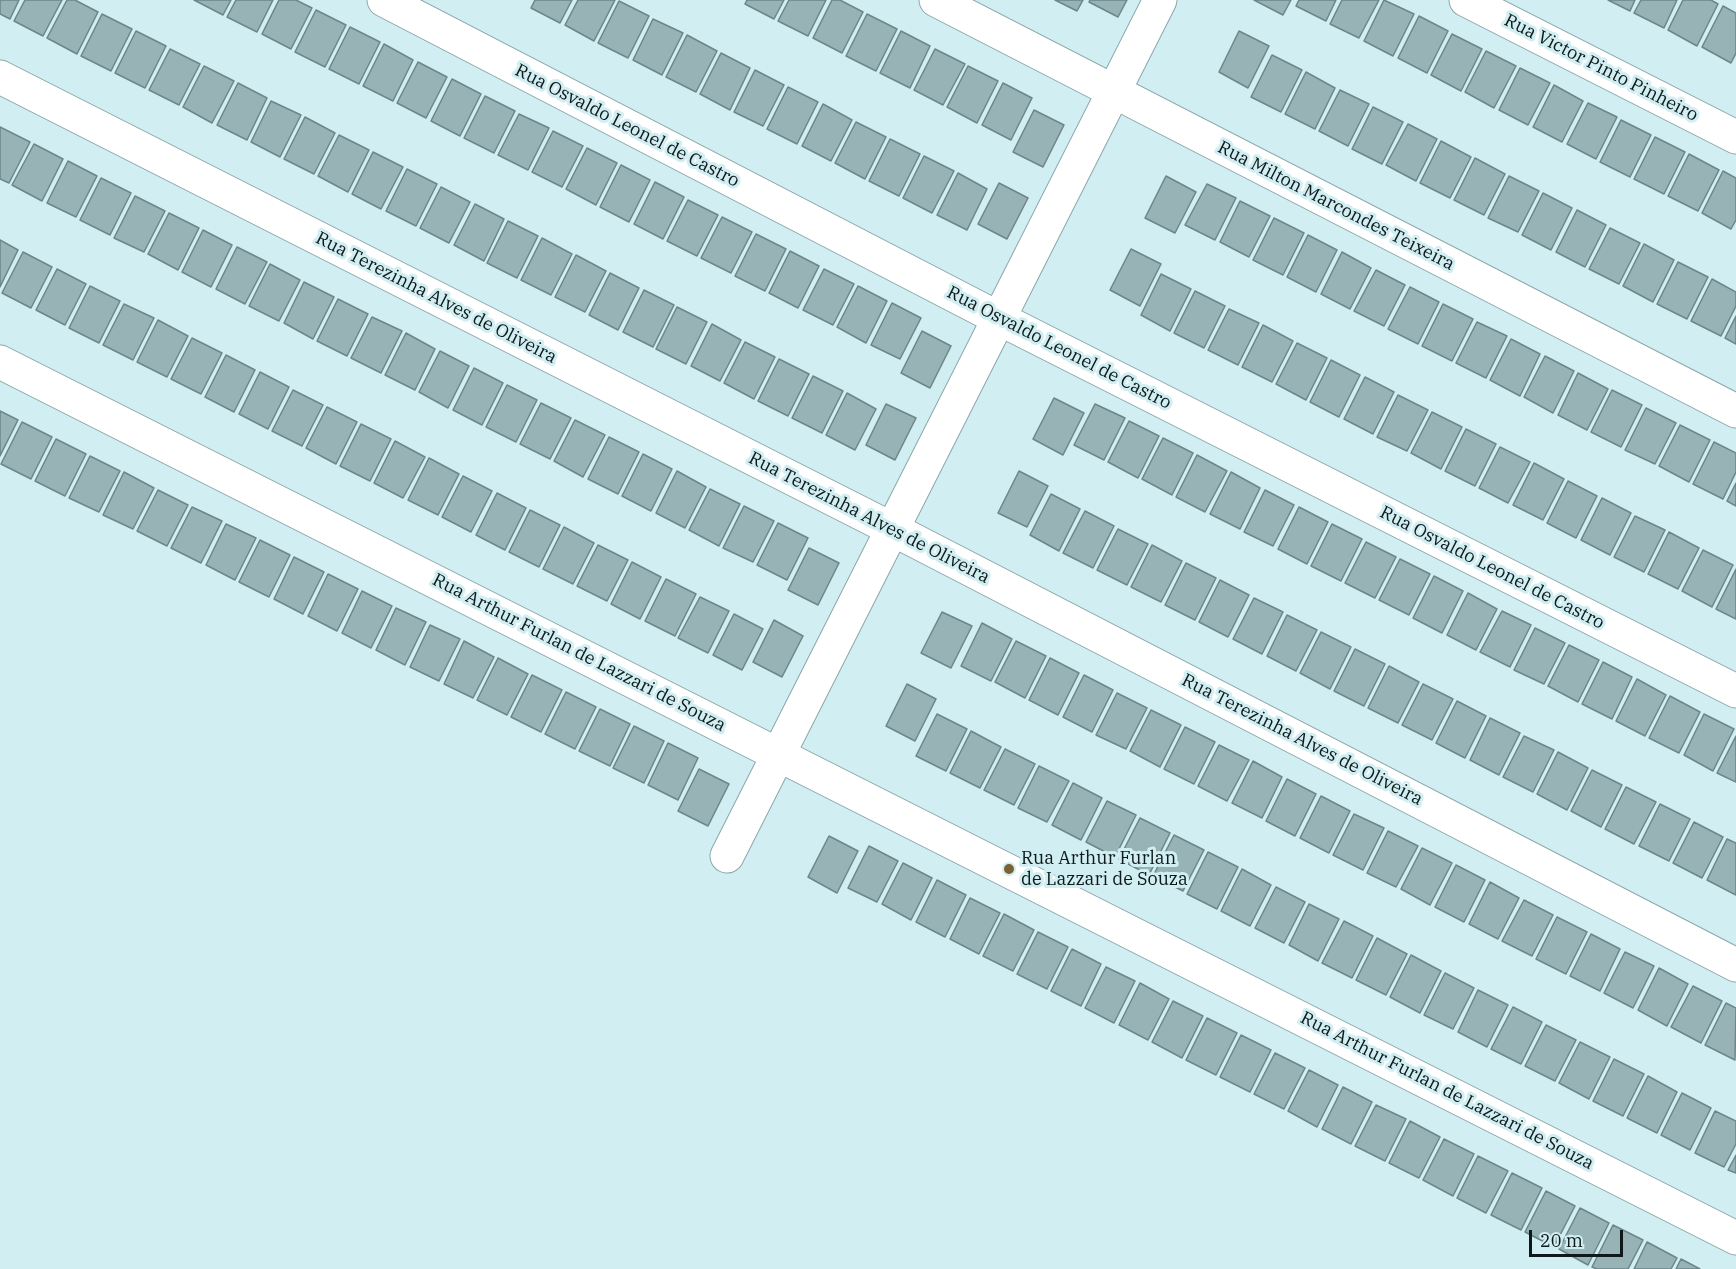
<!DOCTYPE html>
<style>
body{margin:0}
#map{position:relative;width:1736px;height:1269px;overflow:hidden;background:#d1eef2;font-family:"IBM Plex Serif",serif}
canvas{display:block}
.scale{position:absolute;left:1529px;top:1230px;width:94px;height:27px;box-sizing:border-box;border:3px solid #0f191a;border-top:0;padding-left:8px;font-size:18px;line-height:21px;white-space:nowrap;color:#0f191a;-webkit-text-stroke:4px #d1eef2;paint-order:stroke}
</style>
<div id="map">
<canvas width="1736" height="1269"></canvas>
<div class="scale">20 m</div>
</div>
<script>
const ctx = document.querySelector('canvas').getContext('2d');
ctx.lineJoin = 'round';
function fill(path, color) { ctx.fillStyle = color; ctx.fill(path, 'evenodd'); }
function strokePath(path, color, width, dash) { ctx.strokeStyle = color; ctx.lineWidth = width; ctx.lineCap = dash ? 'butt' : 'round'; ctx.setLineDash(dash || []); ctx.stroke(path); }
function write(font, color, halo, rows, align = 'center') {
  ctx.font = font + ' "IBM Plex Serif",serif'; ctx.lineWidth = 6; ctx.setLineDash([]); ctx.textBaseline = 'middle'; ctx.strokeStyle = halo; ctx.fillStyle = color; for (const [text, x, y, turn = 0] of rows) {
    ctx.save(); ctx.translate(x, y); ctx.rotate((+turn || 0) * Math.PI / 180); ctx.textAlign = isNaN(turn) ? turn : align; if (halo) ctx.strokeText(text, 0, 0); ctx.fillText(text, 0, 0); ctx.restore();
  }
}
const building = new Path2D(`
 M0,0H19L10,19L0,14Z
 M25,0H62L43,36L14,21Z
 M67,0H75L98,12L77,54L47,38Z
 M194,0H231L223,15Z
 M236,0H273L257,32L227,17Z
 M279,0H296L312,8L291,49L262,34Z
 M535,0H572L560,23L531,8Z
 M578,0H615L594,41L565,25Z
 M747,0H784L774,19L745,4Z
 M789,0H826L808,36L778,21Z
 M832,0H840L863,12L842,53L813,38Z
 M1055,0H1083L1077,11Z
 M1090,0H1127L1118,17L1089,2Z
 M1254,0H1291L1283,15Z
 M1299,0H1336L1326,21L1296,6Z
 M1342,0H1379L1359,38L1330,24Z
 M1384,0L1414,14L1393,56L1364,41Z
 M1608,0H1635L1630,11Z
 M1641,0H1677L1664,28L1634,13Z
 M1683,0H1711L1718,4L1697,46L1668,30Z
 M619,1L649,16L628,58L598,43Z
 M1723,6L1736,13V53L1731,63L1702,47Z
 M316,10L346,25L325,67L295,52Z
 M102,14L132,29L111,71L81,56Z
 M867,14L897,29L876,71L846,56Z
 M1419,16L1448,31L1427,73L1398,58Z
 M653,19L683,33L662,75L633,60Z
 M350,27L380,42L359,84L329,69Z
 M136,31L166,46L145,88L115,73Z
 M901,31L930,46L910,88L880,73Z
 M1239,31L1269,46L1248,88L1219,72Z
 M1452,34L1482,49L1461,91L1431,75Z
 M687,35L717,51L696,92L666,77Z
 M384,44L413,60L393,101L363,86Z
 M170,49L200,64L179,105L149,90Z
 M935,49L965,64L943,105L914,90Z
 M1486,51L1516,66L1494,108L1465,92Z
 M721,53L750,68L730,110L700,94Z
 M1272,55L1302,70L1281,112L1251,97Z
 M418,62L447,77L426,118L397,103Z
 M204,66L234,81L212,123L183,107Z
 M968,66L998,81L977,123L947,107Z
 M1520,68L1550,83L1528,125L1499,110Z
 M755,70L784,85L763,126L734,112Z
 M1306,72L1335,88L1315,129L1285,114Z
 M452,79L481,94L460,136L431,121Z
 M238,83L267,98L247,140L217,125Z
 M1003,83L1032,98L1011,140L982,125Z
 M1554,85L1583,101L1562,142L1533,127Z
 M788,87L818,102L797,144L767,129Z
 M1340,90L1369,104L1348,146L1319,131Z
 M485,96L515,111L494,153L464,138Z
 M271,101L301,115L280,157L251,142Z
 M1588,103L1617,117L1596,159L1567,144Z
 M823,104L852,120L831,161L802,146Z
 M1373,107L1403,122L1382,164L1352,149Z
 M1034,110L1064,125L1043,167L1013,152Z
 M519,114L549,128L528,170L498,155Z
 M305,117L335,133L314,174L284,159Z
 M1621,120L1651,135L1630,177L1600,162Z
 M856,122L886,137L865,179L835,163Z
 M1408,124L1437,139L1416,181L1386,165Z
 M0,127L30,142L9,183L0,179Z
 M553,131L583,146L562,187L532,172Z
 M339,135L369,150L348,192L318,176Z
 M1655,137L1685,152L1664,194L1634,179Z
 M890,139L920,154L899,196L869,181Z
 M1441,141L1471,157L1450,198L1420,183Z
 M34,144L63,159L42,201L12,185Z
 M587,148L617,163L596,205L566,189Z
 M373,152L403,167L381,209L352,194Z
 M1689,154L1719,170L1698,211L1668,196Z
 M924,156L954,171L932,213L903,198Z
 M1475,158L1505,174L1484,215L1454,200Z
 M68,161L97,176L76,217L47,203Z
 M621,165L650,180L629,222L600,207Z
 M407,169L437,184L416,226L386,211Z
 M1723,171L1736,178V220L1731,229L1702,213Z
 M958,173L987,189L967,230L937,215Z
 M1166,176L1196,192L1175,233L1145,218Z
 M1509,176L1539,191L1518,232L1488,218Z
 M101,178L131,193L110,235L80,220Z
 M655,182L684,197L663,239L634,224Z
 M999,183L1028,198L1007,239L978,224Z
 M1207,184L1236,198L1215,240L1185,225Z
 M441,187L470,202L449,243L420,228Z
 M1543,193L1572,208L1551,250L1522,235Z
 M135,196L165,211L144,252L114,238Z
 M688,200L718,215L697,256L667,241Z
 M1240,201L1270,216L1249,257L1220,242Z
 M475,204L504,219L484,261L454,245Z
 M1577,210L1606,225L1585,267L1556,252Z
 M169,213L199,228L178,270L148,254Z
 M722,217L752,232L731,273L701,258Z
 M1274,218L1304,233L1283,275L1253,260Z
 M508,221L538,236L517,278L487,263Z
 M1610,228L1640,243L1619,284L1589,269Z
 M203,230L232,245L211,287L182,272Z
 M756,234L786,249L765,291L735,276Z
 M1308,235L1337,250L1316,292L1287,277Z
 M542,238L572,254L551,295L521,280Z
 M0,240L18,250L0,287Z
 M1644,244L1674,260L1653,302L1623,286Z
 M237,247L267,262L245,304L216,289Z
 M1131,249L1161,264L1140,306L1110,290Z
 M790,251L819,266L798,308L769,293Z
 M23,252L52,267L31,308L2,293Z
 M1342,252L1371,268L1350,309L1321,294Z
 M576,255L606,271L585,312L555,297Z
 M1678,262L1708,277L1687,319L1657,304Z
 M270,264L300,280L279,321L249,306Z
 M57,269L86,284L65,325L36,310Z
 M824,269L854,284L833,325L803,310Z
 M1376,270L1405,285L1384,326L1354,311Z
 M610,273L639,288L618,330L589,315Z
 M1161,274L1191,289L1170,331L1141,315Z
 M1712,279L1736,292V306L1721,336L1691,321Z
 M304,282L334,297L313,339L284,323Z
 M90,286L120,301L99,343L69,328Z
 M858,286L887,301L866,343L837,327Z
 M1410,287L1439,302L1418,344L1388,329Z
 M644,290L674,305L653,347L623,332Z
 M1195,291L1225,306L1204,348L1174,333Z
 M338,299L368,314L347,356L317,341Z
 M892,303L921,318L900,359L871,345Z
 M124,304L154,318L133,360L103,345Z
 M1443,304L1473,319L1452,361L1422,346Z
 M677,307L707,322L686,364L656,349Z
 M1229,309L1259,323L1238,365L1208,350Z
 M1736,316V344L1725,338Z
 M372,317L402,331L381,373L351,358Z
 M158,320L188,336L167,377L137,362Z
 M1477,322L1507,336L1486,378L1456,363Z
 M712,324L741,340L720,381L691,366Z
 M1263,325L1293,341L1272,382L1242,367Z
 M922,331L951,346L930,388L901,373Z
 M406,333L435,349L415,390L385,375Z
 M192,338L222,353L201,394L171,379Z
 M1511,339L1540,354L1520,396L1490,380Z
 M745,342L775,357L754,399L724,383Z
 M1297,343L1327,358L1306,400L1276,384Z
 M440,351L469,366L448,408L419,392Z
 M226,355L255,370L234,412L205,397Z
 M1545,356L1574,371L1553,413L1524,397Z
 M779,359L809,374L788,416L758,401Z
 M1331,360L1360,375L1339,417L1310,402Z
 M474,368L503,383L482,425L453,410Z
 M260,372L289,387L268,429L239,414Z
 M1578,373L1608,389L1587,430L1558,415Z
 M813,376L843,391L822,433L792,418Z
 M1365,377L1394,392L1373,434L1344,419Z
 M507,385L537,400L516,442L486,427Z
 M293,390L323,405L302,446L272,431Z
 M1612,390L1642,405L1621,447L1591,432Z
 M847,393L876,409L855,450L826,435Z
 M1398,395L1428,410L1407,451L1377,437Z
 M1054,398L1084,413L1063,455L1033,439Z
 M541,403L571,418L550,459L520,444Z
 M886,404L916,418L895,460L866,445Z
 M1095,404L1125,418L1104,460L1074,445Z
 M327,407L357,422L336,464L306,448Z
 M1646,408L1676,423L1655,464L1625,450Z
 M0,411L18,420L0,456Z
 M1432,412L1462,427L1441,469L1411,453Z
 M575,420L605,435L583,477L554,461Z
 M1129,421L1159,436L1138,478L1108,462Z
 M22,422L52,437L31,479L1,464Z
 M361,424L391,439L370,481L340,466Z
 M1680,425L1710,440L1689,482L1659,466Z
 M1466,429L1496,444L1475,486L1445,471Z
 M609,437L639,452L618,494L588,479Z
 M1163,438L1193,453L1172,495L1142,479Z
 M56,439L86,454L65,496L35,481Z
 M395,441L425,457L403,498L374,483Z
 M1714,442L1736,453V472L1723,499L1693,484Z
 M1500,447L1530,462L1508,503L1479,488Z
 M643,454L672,469L651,511L622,496Z
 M1197,455L1227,471L1205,512L1176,497Z
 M90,456L120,471L99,512L69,498Z
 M429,458L459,474L438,515L408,500Z
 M1534,463L1564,479L1543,520L1513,505Z
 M677,471L706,487L685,528L656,513Z
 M1019,471L1048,486L1027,527L998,513Z
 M124,472L154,488L133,529L103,515Z
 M1231,472L1260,488L1240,529L1210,514Z
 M463,476L492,491L471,532L442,517Z
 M1568,481L1597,496L1576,538L1547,523Z
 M1736,483V506L1727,501Z
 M710,489L740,504L719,546L689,530Z
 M158,490L188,505L167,546L137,531Z
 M1265,490L1294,505L1273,546L1244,532Z
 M497,493L526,508L505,550L476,535Z
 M1051,494L1080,509L1059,551L1030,535Z
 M1602,498L1631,513L1610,555L1581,540Z
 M744,506L774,521L753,562L723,548Z
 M192,507L222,521L201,563L171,548Z
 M1299,507L1328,522L1307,564L1278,549Z
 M530,510L560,525L539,567L509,552Z
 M1085,511L1114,526L1093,568L1063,553Z
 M1635,516L1665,530L1644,572L1614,557Z
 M778,523L808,538L787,580L757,565Z
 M226,524L256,538L235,580L206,565Z
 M1332,524L1362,539L1341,581L1311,566Z
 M564,527L594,543L573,584L543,569Z
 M1118,529L1148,544L1127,585L1097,570Z
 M1669,532L1699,548L1678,589L1648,574Z
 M260,540L290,555L269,597L239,582Z
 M1366,542L1396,557L1375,598L1345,583Z
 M598,545L628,560L607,601L577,586Z
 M1152,545L1182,561L1161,602L1131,587Z
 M809,548L839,563L818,605L788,590Z
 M1703,550L1733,565L1712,607L1682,591Z
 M294,557L324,572L303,614L274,599Z
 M1400,559L1430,574L1409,615L1379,600Z
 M632,562L661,577L640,619L611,604Z
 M1186,563L1216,578L1195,620L1165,605Z
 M1736,569V619L1716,609Z
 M328,574L358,589L337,631L308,616Z
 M1434,576L1463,591L1442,633L1413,618Z
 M666,579L696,594L675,636L645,621Z
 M1220,580L1249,595L1228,637L1199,622Z
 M362,591L392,606L371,648L342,633Z
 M1468,593L1497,609L1476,650L1447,635Z
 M700,597L729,611L708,653L678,638Z
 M1254,598L1283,612L1262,654L1233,639Z
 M396,608L426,622L405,665L376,650Z
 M1502,611L1531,625L1510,667L1480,652Z
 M942,612L972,626L951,668L921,653Z
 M734,614L763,629L742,670L713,655Z
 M1287,615L1317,630L1296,671L1267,656Z
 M774,620L803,636L782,677L753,662Z
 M982,623L1012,639L991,681L961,666Z
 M430,625L460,639L439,681L410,667Z
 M1535,628L1565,643L1544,684L1514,670Z
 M1321,632L1351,647L1330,689L1300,673Z
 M464,641L494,657L473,698L444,684Z
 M1016,641L1046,656L1025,698L995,682Z
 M1569,645L1599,660L1578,702L1548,686Z
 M1355,649L1385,664L1364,706L1334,691Z
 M498,658L528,674L507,715L477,700Z
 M1050,658L1079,673L1058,715L1029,700Z
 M1603,662L1632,677L1612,719L1582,704Z
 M1389,666L1419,682L1398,723L1368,708Z
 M532,675L562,690L541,732L511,717Z
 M1084,675L1113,690L1092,732L1063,717Z
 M1637,679L1666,695L1645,736L1616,721Z
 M907,684L936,699L915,741L886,726Z
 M1423,684L1453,699L1432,740L1402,725Z
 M566,692L596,707L575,749L545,734Z
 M1117,693L1147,708L1126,749L1096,735Z
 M1670,696L1700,712L1679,753L1649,738Z
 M1457,701L1486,716L1465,758L1436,743Z
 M600,709L630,724L610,766L579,751Z
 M1151,710L1181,725L1160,767L1130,751Z
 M937,714L967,729L946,771L916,756Z
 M1704,714L1734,729L1713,771L1684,755Z
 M1490,718L1520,733L1499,775L1470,760Z
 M634,726L664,741L644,783L613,768Z
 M1185,727L1215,742L1194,784L1164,769Z
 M971,731L1001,747L980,788L950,773Z
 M1524,736L1554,750L1533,792L1503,777Z
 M1736,736V782L1717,773Z
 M668,743L698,758L678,800L648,785Z
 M1219,745L1249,760L1227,801L1198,786Z
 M1005,749L1035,764L1014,805L984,790Z
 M1558,752L1588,768L1567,810L1537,794Z
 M1253,761L1282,777L1262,818L1232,803Z
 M1039,766L1069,781L1047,822L1018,808Z
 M699,769L729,784L708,826L678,811Z
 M1592,770L1622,785L1601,827L1571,811Z
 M1287,779L1316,794L1295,836L1266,821Z
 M1073,783L1102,798L1081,840L1052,825Z
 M1626,787L1656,802L1634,844L1605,829Z
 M1321,796L1350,811L1329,853L1300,838Z
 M1107,801L1136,815L1115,857L1086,842Z
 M1660,804L1690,819L1669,861L1639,846Z
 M1354,814L1384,828L1363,870L1333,855Z
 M1140,818L1170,833L1149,875L1119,859Z
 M1694,822L1723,837L1702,878L1673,863Z
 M1388,831L1418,846L1396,887L1367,873Z
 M1174,835L1204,850L1183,891L1153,876Z
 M829,836L858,851L837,893L808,877Z
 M1727,839L1736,843V895L1707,880Z
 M869,846L898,861L877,902L848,888Z
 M1422,848L1452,863L1430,905L1401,889Z
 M1208,852L1238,867L1217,909L1187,894Z
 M903,863L932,878L911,920L882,904Z
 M1456,865L1485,880L1464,922L1435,907Z
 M1242,869L1271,885L1250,926L1221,911Z
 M937,880L966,895L945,937L916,922Z
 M1490,882L1519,898L1498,939L1469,924Z
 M1276,887L1305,902L1284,943L1255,928Z
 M970,898L1000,913L979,954L950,939Z
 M1524,900L1553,915L1532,956L1502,941Z
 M1309,904L1339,919L1318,961L1289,945Z
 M1004,914L1034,930L1013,971L983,956Z
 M1557,917L1587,932L1566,974L1536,959Z
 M1344,921L1373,936L1352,978L1322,963Z
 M1038,932L1068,947L1047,989L1017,974Z
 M1591,934L1620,949L1600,991L1570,976Z
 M1377,938L1407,954L1386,995L1356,980Z
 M1072,949L1101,964L1081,1006L1051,991Z
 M1625,952L1654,966L1633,1008L1604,993Z
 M1411,955L1441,971L1420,1013L1390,997Z
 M1106,967L1135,981L1114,1023L1085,1008Z
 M1659,968L1688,984L1667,1026L1638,1010Z
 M1445,973L1474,988L1453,1029L1424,1015Z
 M1140,983L1169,999L1148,1040L1119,1025Z
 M1693,986L1722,1001L1701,1043L1671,1027Z
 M1478,990L1508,1005L1487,1047L1458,1032Z
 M1173,1001L1203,1016L1182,1058L1152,1042Z
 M1726,1003L1736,1008L1735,1060L1705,1045Z
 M1513,1007L1542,1022L1521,1064L1491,1049Z
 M1207,1018L1237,1033L1216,1075L1186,1060Z
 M1546,1025L1576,1040L1555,1081L1525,1066Z
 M1241,1035L1271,1050L1250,1092L1220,1077Z
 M1580,1042L1610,1057L1589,1099L1559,1083Z
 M1275,1053L1305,1068L1284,1109L1254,1094Z
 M1614,1059L1644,1074L1623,1116L1593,1101Z
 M1309,1070L1338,1085L1317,1127L1288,1111Z
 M1648,1076L1677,1092L1657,1133L1627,1118Z
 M1343,1087L1372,1102L1351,1144L1322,1129Z
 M1682,1093L1711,1108L1690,1150L1661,1135Z
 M1376,1105L1406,1119L1385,1161L1355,1146Z
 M1715,1111L1736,1121V1144L1724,1167L1695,1153Z
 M1410,1121L1440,1137L1419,1178L1389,1163Z
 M1444,1139L1474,1154L1453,1196L1423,1180Z
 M1736,1155V1173L1728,1170Z
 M1478,1156L1508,1171L1486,1213L1457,1198Z
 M1512,1173L1542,1188L1521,1230L1491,1215Z
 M1546,1191L1575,1206L1554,1247L1525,1232Z
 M1580,1208L1609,1223L1588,1265L1559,1249Z
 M1613,1225L1643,1240L1628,1269H1597L1592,1267Z
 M1647,1242L1677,1258L1671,1269H1634Z
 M1681,1259L1700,1269H1676Z`);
fill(building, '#97b3b6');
strokePath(building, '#6c868a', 1.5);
const minor = new Path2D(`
 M384,0L998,318L1736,691
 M936,0L1736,411
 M1466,0L1736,137
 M0,77L892,529L1736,965
 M0,362L1736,1238
 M727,856L1160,0`);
strokePath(minor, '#8ca7ab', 35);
strokePath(minor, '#fff', 33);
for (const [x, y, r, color] of [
 [1009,869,6,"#7b6133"]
]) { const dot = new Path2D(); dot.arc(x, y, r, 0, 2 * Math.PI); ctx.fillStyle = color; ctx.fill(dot); strokePath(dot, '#d1eef2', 2); }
write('18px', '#0f191a', '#d1eef2', [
 ["Rua Victor Pinto Pinheiro",1601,68,27],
 ["Rua Osvaldo Leonel de Castro",627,126,27],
 ["Rua Milton Marcondes Teixeira",1336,206,27],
 ["Rua Terezinha Alves de Oliveira",436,298,27],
 ["Rua Osvaldo Leonel de Castro",1059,348,27],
 ["Rua Terezinha Alves de Oliveira",869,518,27],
 ["Rua Osvaldo Leonel de Castro",1492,568,27],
 ["Rua Arthur Furlan de Lazzari de Souza",579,653,27],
 ["Rua Terezinha Alves de Oliveira",1302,740,27],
 ["Rua Arthur Furlan de Lazzari de Souza",1447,1091,27]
]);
write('18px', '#0f191a', '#d1eef2', [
 ["Rua Arthur Furlan",1021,859],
 ["de Lazzari de Souza",1021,880]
], 'left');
</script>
